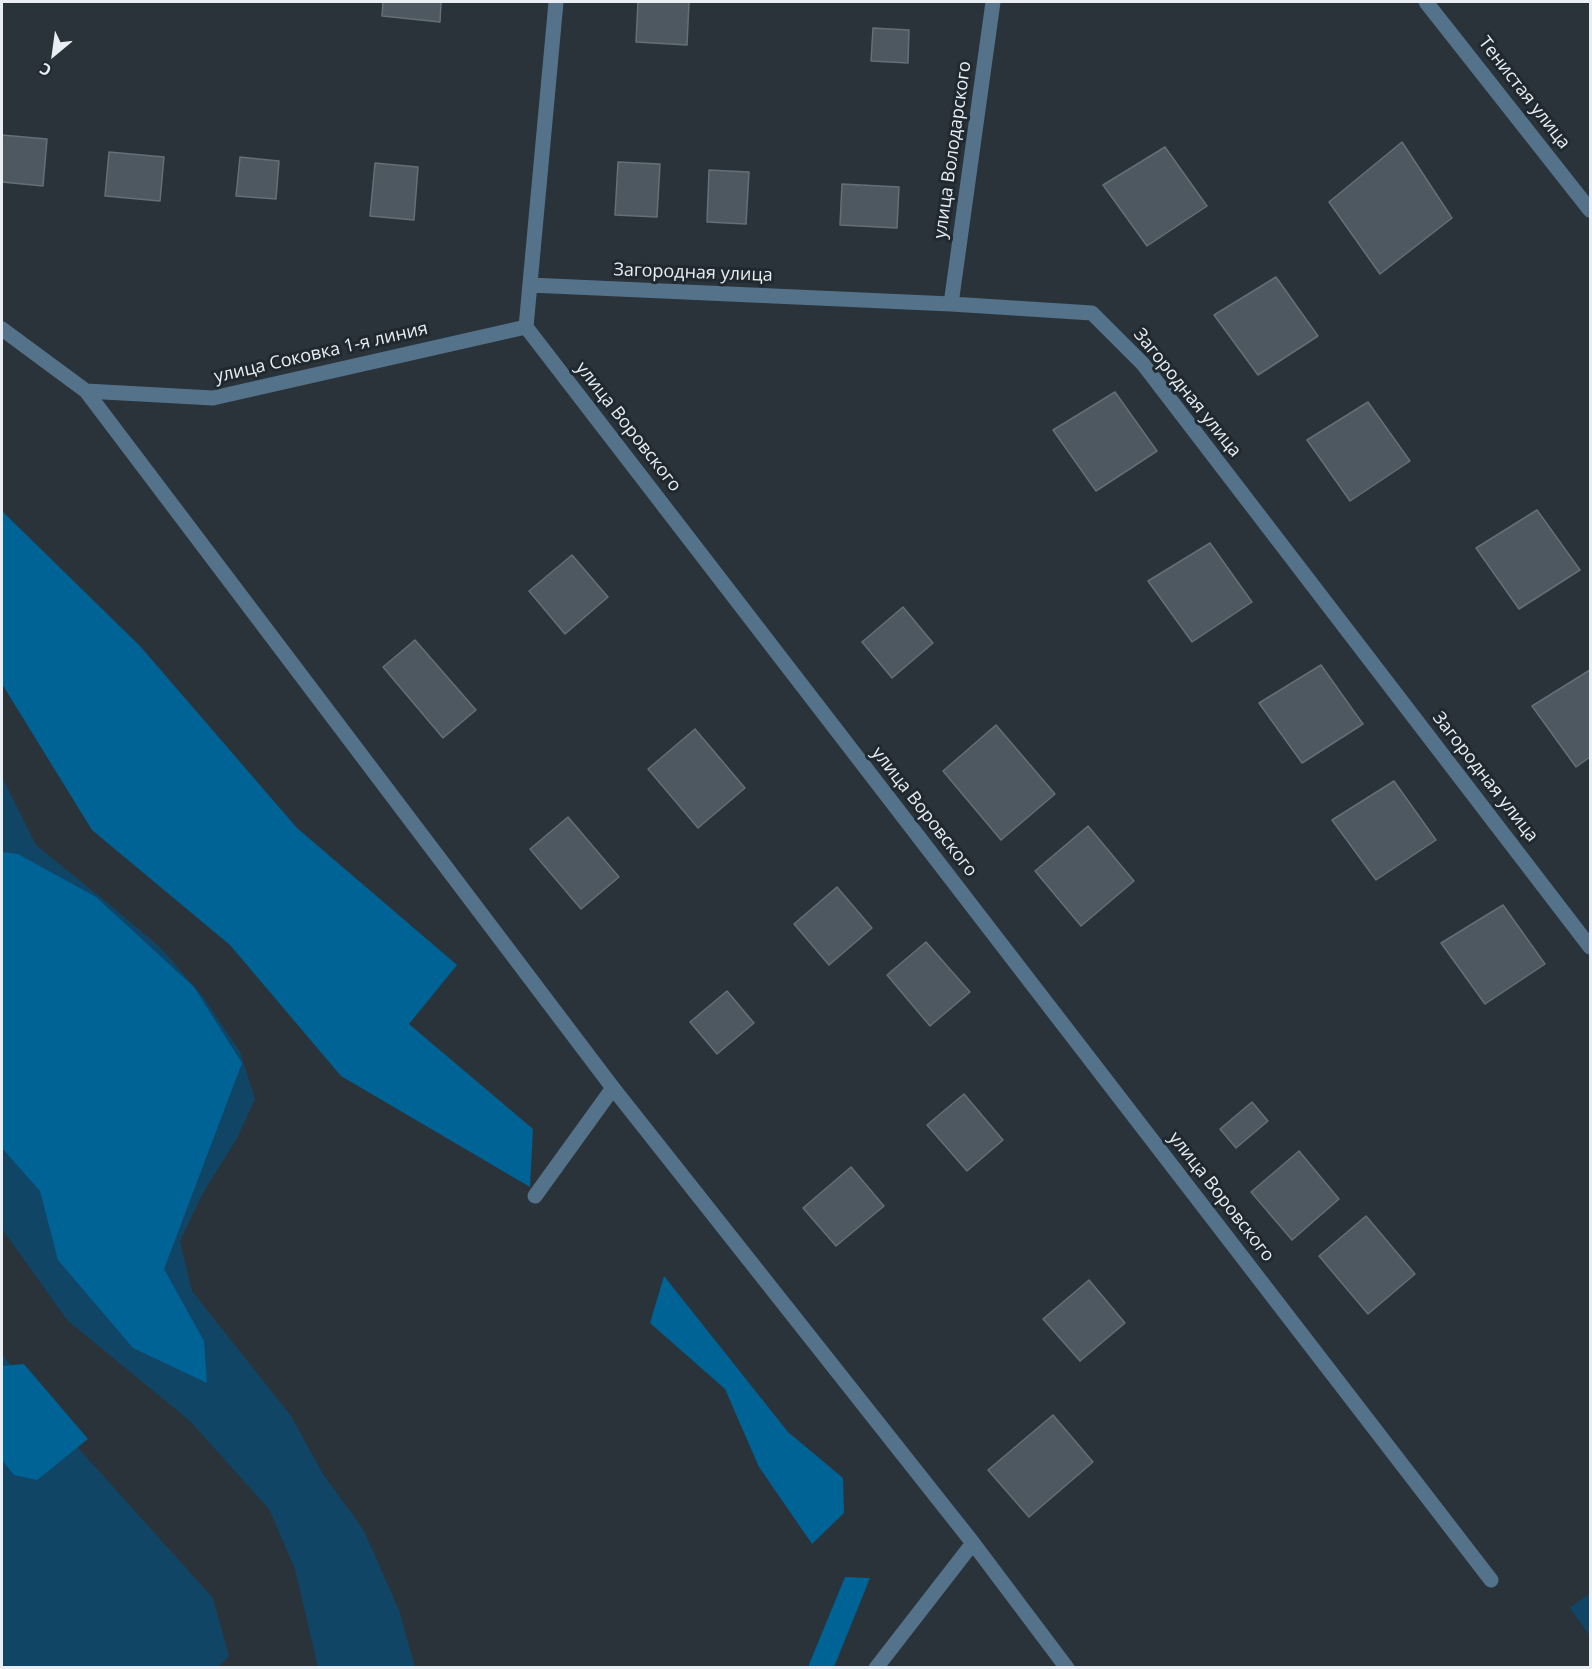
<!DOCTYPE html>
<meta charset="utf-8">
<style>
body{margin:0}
#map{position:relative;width:1592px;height:1669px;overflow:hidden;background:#2a333a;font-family:"Open Sans",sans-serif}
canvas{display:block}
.frame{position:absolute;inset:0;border:3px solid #e8eef3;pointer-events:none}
.north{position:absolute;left:24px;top:24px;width:60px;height:60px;-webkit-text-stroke:4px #202930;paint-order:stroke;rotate:209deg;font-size:16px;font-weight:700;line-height:24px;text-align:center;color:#e8eef3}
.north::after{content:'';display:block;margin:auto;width:21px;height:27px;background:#e8eef3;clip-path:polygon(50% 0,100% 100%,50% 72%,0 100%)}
</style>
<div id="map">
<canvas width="1592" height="1669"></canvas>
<div class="frame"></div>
<div class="north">С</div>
</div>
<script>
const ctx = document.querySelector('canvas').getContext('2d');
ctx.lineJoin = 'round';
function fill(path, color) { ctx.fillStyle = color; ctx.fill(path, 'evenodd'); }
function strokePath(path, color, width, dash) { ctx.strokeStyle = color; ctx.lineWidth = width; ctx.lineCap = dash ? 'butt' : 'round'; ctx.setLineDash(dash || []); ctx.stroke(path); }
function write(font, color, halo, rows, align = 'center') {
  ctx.font = font + ' "Open Sans",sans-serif'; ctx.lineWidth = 6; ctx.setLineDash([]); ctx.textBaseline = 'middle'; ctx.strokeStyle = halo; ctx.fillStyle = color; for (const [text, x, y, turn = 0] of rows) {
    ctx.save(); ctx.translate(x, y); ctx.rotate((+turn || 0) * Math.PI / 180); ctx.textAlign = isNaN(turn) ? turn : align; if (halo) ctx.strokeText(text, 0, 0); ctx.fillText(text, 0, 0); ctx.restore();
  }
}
fill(new Path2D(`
 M2,777L36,845L109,904L162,949L204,998L240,1052L255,1099L236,1140L203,1193L180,1241L192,1291L291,1416L323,1474L363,1529L399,1610L415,1667H318L295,1569L269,1509L190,1421L67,1320L2,1229Z
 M2,1354L71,1440L213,1598L229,1656L218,1667H2Z
 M1590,1593V1636L1570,1608Z`), '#114566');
fill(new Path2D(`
 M2,511L140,646L297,828L457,965L409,1024L533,1129L530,1187L341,1076L230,945L92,830L2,684Z
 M2,852L18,854L96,897L194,987L242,1063L164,1269L204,1341L207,1383L133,1348L58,1260L40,1191L2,1148Z
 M664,1276L788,1432L843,1478L844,1513L812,1544L759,1467L725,1389L650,1323Z
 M24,1364L88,1439L37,1480L14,1475L2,1460V1366Z
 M845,1577L870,1578L834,1667H808Z`), '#006396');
const building = new Path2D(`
 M383,2H441L440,22L382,16Z
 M638,2H689L687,45L636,42Z
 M873,28L909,30L908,63L871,61Z
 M2,135L47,139L43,186L2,182Z
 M1402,142L1452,218L1380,274L1329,202Z
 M1165,147L1207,206L1147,246L1103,185Z
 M109,152L164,157L160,201L105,196Z
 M240,157L279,161L276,199L236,196Z
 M618,162L660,164L657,217L615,215Z
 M375,163L418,167L414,220L370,216Z
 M709,170L749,172L746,224L707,222Z
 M842,184L899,187L897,228L840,225Z
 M1276,277L1318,336L1258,375L1214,315Z
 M1115,392L1157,451L1096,491L1053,430Z
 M1368,402L1410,461L1350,501L1307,440Z
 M1537,510L1580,570L1519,609L1476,548Z
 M1210,543L1252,602L1192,642L1148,581Z
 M572,555L608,597L565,634L529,591Z
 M903,607L933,643L892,678L862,642Z
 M415,640L476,710L443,738L383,667Z
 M1321,665L1363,724L1302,763L1259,703Z
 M1590,670V757L1576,767L1532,706Z
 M996,725L1055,794L1001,840L943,771Z
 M695,729L745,788L698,828L648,769Z
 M1394,781L1436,840L1376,880L1332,820Z
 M568,817L619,877L581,909L530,849Z
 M1088,826L1134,881L1081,926L1035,871Z
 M837,887L872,928L829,965L794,924Z
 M1503,905L1545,964L1485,1004L1441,943Z
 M926,942L970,992L930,1026L887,975Z
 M727,991L754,1023L717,1054L690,1022Z
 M964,1094L1003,1140L967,1171L927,1125Z
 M1252,1102L1268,1121L1236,1148L1220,1129Z
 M1299,1151L1339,1199L1292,1240L1251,1192Z
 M851,1167L884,1206L836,1246L803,1208Z
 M1366,1216L1415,1274L1368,1314L1319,1256Z
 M1089,1280L1125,1323L1080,1361L1043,1319Z
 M1053,1415L1093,1462L1029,1517L988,1470Z`);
fill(building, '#4e5860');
strokePath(building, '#646f77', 1.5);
strokePath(new Path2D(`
 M535,1196L613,1088`), '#54738a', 15);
strokePath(new Path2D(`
 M556,2L526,327L1491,1580
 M1426,2L1590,210
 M530,285L951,304L1092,313L1143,364L1590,947
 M951,304L993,2
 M2,329L86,391L613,1088L973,1543L1067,1668
 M86,391L213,398L526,327
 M876,1668L973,1543`), '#54738a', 15);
write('18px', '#e8eef3', '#202930', [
 ["Тенистая улица",1524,93,52],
 ["улица Володарского",953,150,-82],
 ["Загородная улица",693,273,2],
 ["улица Соковка 1-я линия",321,353,-13],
 ["Загородная улица",1187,393,51],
 ["улица Воровского",628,427,52],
 ["Загородная улица",1485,777,52],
 ["улица Воровского",924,812,52],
 ["улица Воровского",1221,1197,52]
]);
</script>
